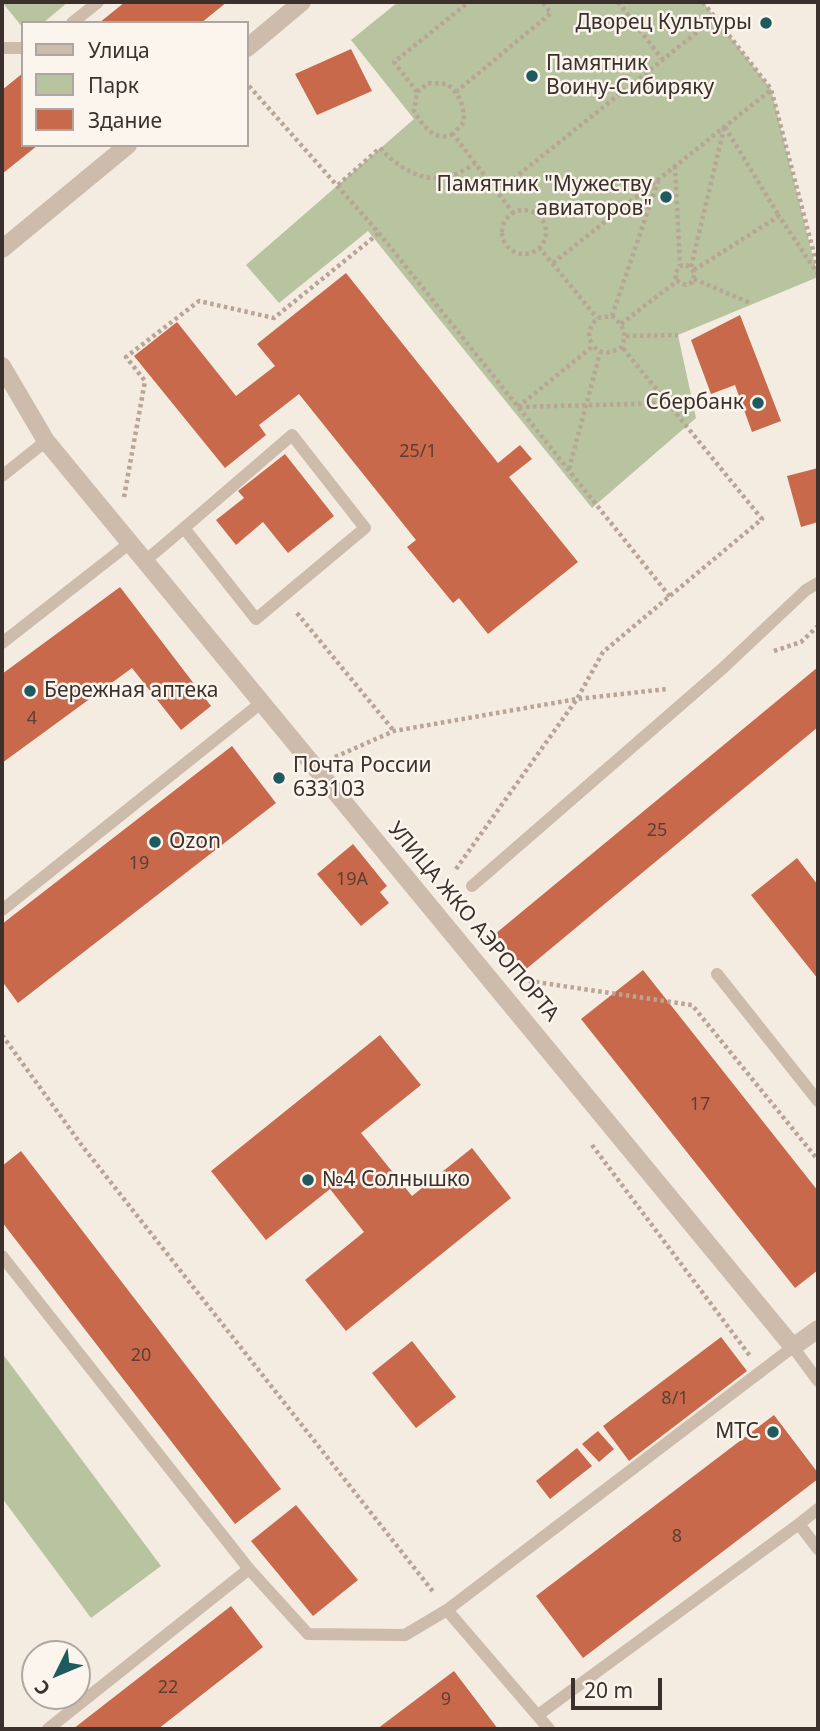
<!DOCTYPE html>
<meta charset="utf-8">
<style>
body{margin:0}
#map{position:relative;width:820px;height:1731px;overflow:hidden;background:#f4ebe1;font-family:"Noto Sans",sans-serif}
canvas{display:block}
.frame{position:absolute;inset:0;border:4px solid #3b302b;pointer-events:none}
.legend{position:absolute;left:21px;top:21px;width:228px;height:126px;box-sizing:border-box;background:#fbf5ee;border:2px solid #aea6a0;margin:0;padding:9px 12px;list-style:none;font-size:21px;color:#3b302b}
.legend li{display:flex;align-items:center;gap:14px;height:35px}
.legend b{width:35px;border:2px solid #aea6a0}
.north{position:absolute;left:21px;top:1640px;width:70px;height:70px;box-sizing:border-box;background:#fbf5ee;border:2px solid #aea6a0;border-radius:50%;rotate:227deg;font-size:19px;font-weight:700;line-height:28px;text-align:center;color:#3b302b}
.north::after{content:'';display:block;margin:auto;width:24px;height:32px;background:#1f5a5e;clip-path:polygon(50% 0,100% 100%,50% 72%,0 100%)}
.scale{position:absolute;left:571px;top:1678px;width:91px;height:32px;box-sizing:border-box;border:4px solid #3b302b;border-top:0;padding-left:9px;font-size:21px;line-height:24px;white-space:nowrap;color:#3b302b;-webkit-text-stroke:5px #fbf5ee;paint-order:stroke}
</style>
<div id="map">
<canvas width="820" height="1731"></canvas>
<div class="frame"></div>
<ul class="legend">
<li><b style="height:9px;background:#cdbbac"></b>Улица</li>
<li><b style="height:19px;background:#b8c4a0"></b>Парк</li>
<li><b style="height:19px;background:#c8694b"></b>Здание</li>
</ul>
<div class="north">С</div>
<div class="scale">20 m</div>
</div>
<script>
const ctx = document.querySelector('canvas').getContext('2d');
ctx.lineJoin = 'round';
function fill(path, color) { ctx.fillStyle = color; ctx.fill(path, 'evenodd'); }
function strokePath(path, color, width, dash) { ctx.strokeStyle = color; ctx.lineWidth = width; ctx.lineCap = dash ? 'butt' : 'round'; ctx.setLineDash(dash || []); ctx.stroke(path); }
function write(font, color, halo, rows, align = 'center') {
  ctx.font = font + ' "Noto Sans",sans-serif'; ctx.lineWidth = 5; ctx.setLineDash([]); ctx.textBaseline = 'middle'; ctx.strokeStyle = halo; ctx.fillStyle = color; for (const [text, x, y, turn = 0] of rows) {
    ctx.save(); ctx.translate(x, y); ctx.rotate((+turn || 0) * Math.PI / 180); ctx.textAlign = isNaN(turn) ? turn : align; if (halo) ctx.strokeText(text, 0, 0); ctx.fillText(text, 0, 0); ctx.restore();
  }
}
fill(new Path2D(`
 M2,2H68L43,23H23V28Z
 M398,2H703L771,89L818,277L678,335L696,418L592,508L368,231L279,303L246,265L414,119L351,40Z
 M2,1353L161,1566L91,1618L2,1498Z`), '#b8c4a0');
fill(new Path2D(`
 M125,2H227L201,23H99Z
 M351,49L372,91L317,115L295,74Z
 M23,73V145H38L2,174V90Z
 M346,273L498,463L520,445L532,459L509,477L578,562L488,634L459,598L453,603L407,547L416,540L299,394L259,425L266,435L225,468L134,356L177,322L236,396L275,366L257,344Z
 M740,315L781,421L752,432L735,385L711,394L691,340Z
 M285,454L334,516L288,553L263,522L236,545L216,520L244,498L238,491Z
 M818,468V522L801,527L787,476Z
 M120,587L211,706L181,730L132,668L2,763V674Z
 M818,667V727L525,970L495,934Z
 M232,746L276,803L18,1003L2,981V924Z
 M353,844L387,886L380,892L389,903L361,926L317,874Z
 M797,858L818,885V979L751,895Z
 M643,970L818,1191V1270L795,1288L581,1019Z
 M380,1035L421,1085L361,1133L412,1196L472,1148L511,1198L346,1331L305,1280L364,1232L330,1189L266,1240L211,1171Z
 M21,1151L281,1489L235,1524L2,1222V1166Z
 M721,1337L747,1371L629,1461L603,1426Z
 M412,1341L456,1397L416,1428L372,1373Z
 M774,1415L818,1473V1479L583,1658L536,1596Z
 M598,1431L614,1449L599,1462L582,1444Z
 M577,1448L592,1466L550,1499L536,1481Z
 M296,1505L358,1580L313,1616L251,1541Z
 M231,1606L263,1647L158,1729H73Z
 M454,1671L498,1729H377Z`), '#c8694b');
strokePath(new Path2D(`
 M618,2L663,60
 M703,2L771,89L818,269
 M249,86L379,233L671,598
 M417,92L394,62L469,2
 M456,92L551,13L542,2
 M725,127L779,216
 M453,134C435,143 422,125 414,111L417,92L428,83L447,84C460,94 464,106 464,122L453,134L475,163
 M675,166L680,266
 M338,185L380,148C408,178 440,190 475,163L514,214
 M497,192L715,18
 M502 232a22 22 0 1 1 44 0a22 22 0 1 1-44 0Z
 M539,247L597,318
 M553,263L771,90
 M691,267L724,128
 M694,270L779,216L818,274
 M694,279L750,303
 M612,316L658,181
 M621,324L677,281L686,285L692,282L695,273L687,265L680,266L675,274L677,281
 M626,336L678,335
 M518,407L593,346C603,356 610,353 622,347C627,332 623,325 612,316L597,318C589,328 586,335 593,346
 M519,407L668,403
 M569,469L600,353
 M124,497L145,381L126,357L199,301L274,318L379,233
 M297,613L394,731
 M774,651L801,642L818,626
 M335,757L394,731L577,699L667,689
 M456,869L577,699L603,652L762,519L622,347
 M522,980L692,1005L818,1160
 M2,1035L83,1147L434,1593
 M592,1145L750,1356`), '#b9a596', 4.5, [3.5, 3.5]);
strokePath(new Path2D(`
 M72,23L98,2
 M2,48H23
 M2,476L46,441
 M145,561L184,528L256,619L365,528L292,435L184,528
 M2,643L130,543
 M472,886L722,669L806,590L818,583
 M2,910L261,703
 M717,974L818,1101
 M2,1256L249,1569
 M818,1509L799,1524L818,1549
 M538,1715L799,1524
 M48,1729L249,1569L308,1634L405,1635L447,1610
 M549,1729L447,1610L793,1347L818,1381`), '#cdbbac', 12);
strokePath(new Path2D(`
 M247,48L302,2
 M2,249L128,145
 M2,366L46,441L793,1347L818,1329`), '#cdbbac', 18);
for (const [x, y, r, color] of [
 [766,23,7,"#1f5a5e"],
 [532,76,7,"#1f5a5e"],
 [666,197,7,"#1f5a5e"],
 [758,403,7,"#1f5a5e"],
 [30,691,7,"#1f5a5e"],
 [279,778,7,"#1f5a5e"],
 [155,842,7,"#1f5a5e"],
 [308,1180,7,"#1f5a5e"],
 [773,1432,7,"#1f5a5e"]
]) { const dot = new Path2D(); dot.arc(x, y, r, 0, 2 * Math.PI); ctx.fillStyle = color; ctx.fill(dot); strokePath(dot, '#fbf5ee', 2.5); }
write('18px', '#5e3e33', null, [
 ["25/1",418,452],
 ["4",32,719],
 ["25",657,831],
 ["19",139,864],
 ["19А",352,880],
 ["17",700,1105],
 ["20",141,1356],
 ["8/1",675,1399],
 ["8",677,1537],
 ["22",168,1688],
 ["9",446,1700]
]);
write('21px', '#3b302b', '#fbf5ee', [
 ["Дворец Культуры",752,23,"right"],
 ["Памятник",546,64],
 ["Воину-Сибиряку",546,88],
 ["Памятник \"Мужеству",652,185,"right"],
 ["авиаторов\"",652,209,"right"],
 ["Сбербанк",744,403,"right"],
 ["Бережная аптека",44,691],
 ["Почта России",293,766],
 ["633103",293,790],
 ["Ozon",169,842],
 ["№4 Солнышко",322,1180],
 ["МТС",759,1432,"right"]
], 'left');
write('21px', '#3b302b', '#fbf5ee', [
 ["УЛИЦА ЖКО АЭРОПОРТА",473,922,50]
]);
</script>
